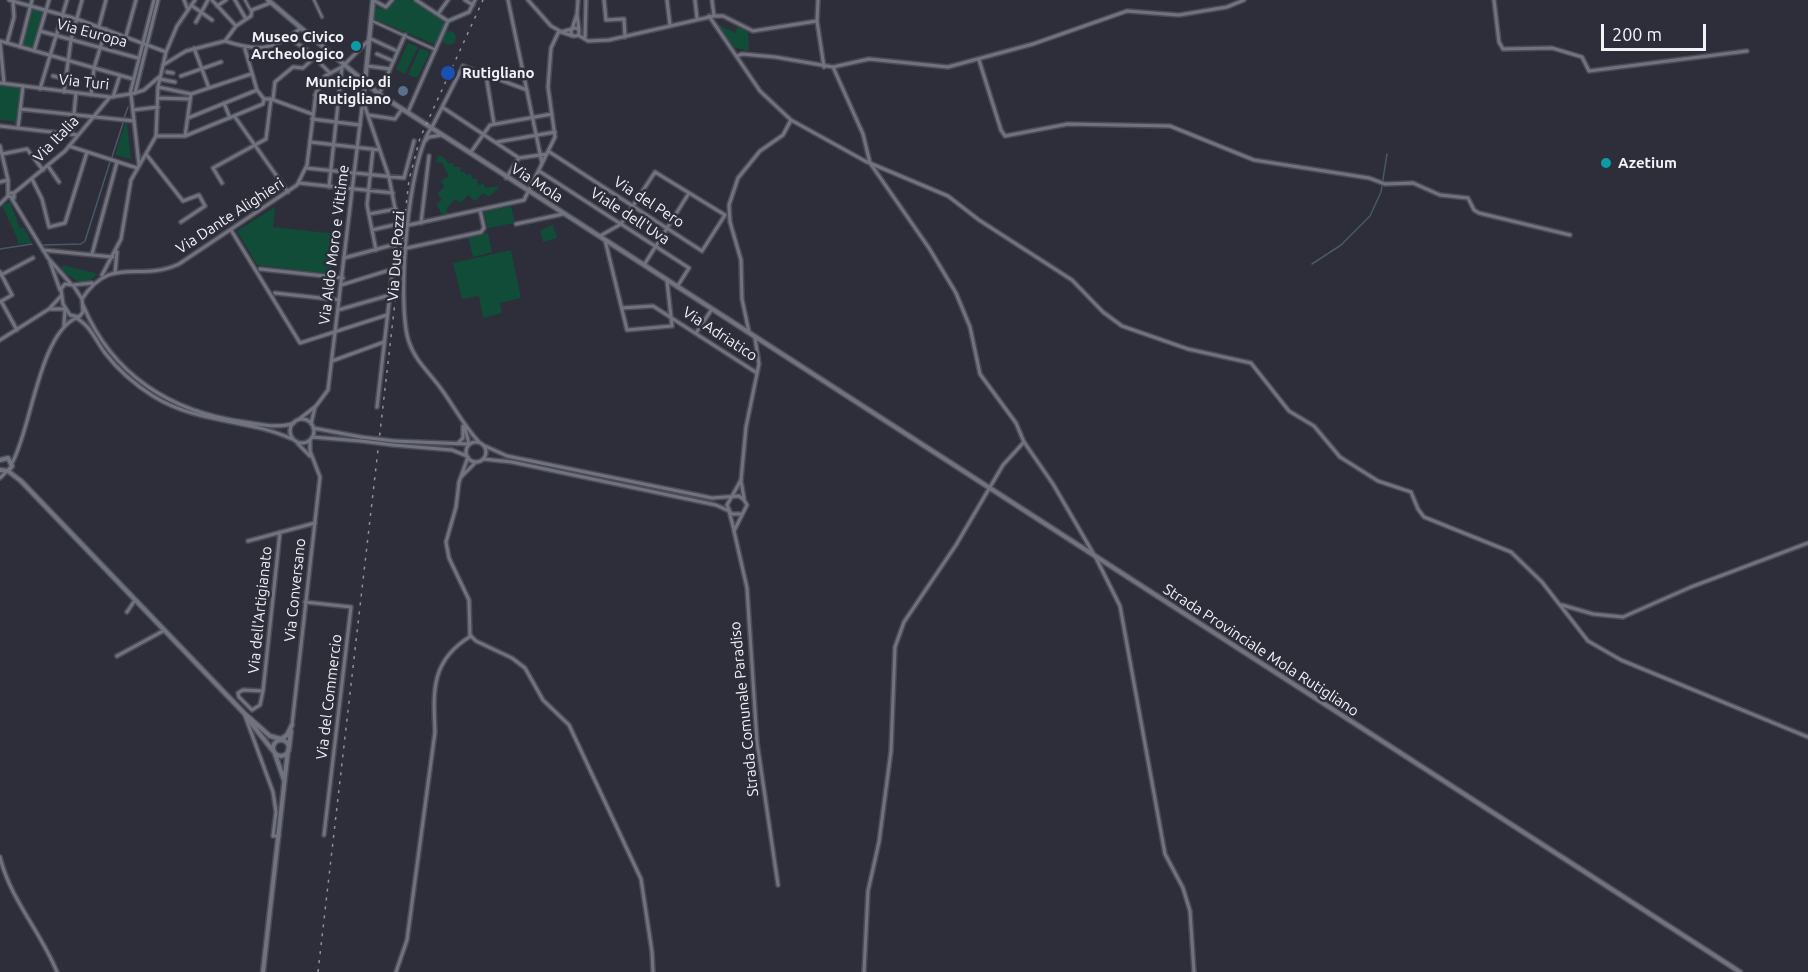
<!DOCTYPE html>
<style>
body{margin:0}
#map{position:relative;width:1808px;height:972px;overflow:hidden;background:#2d2e39;font-family:Ubuntu,sans-serif}
canvas{display:block}
.scale{position:absolute;left:1601px;top:24px;width:105px;height:27px;box-sizing:border-box;border:3px solid #f1f2fa;border-top:0;padding-left:8px;font-size:18px;line-height:21px;white-space:nowrap;color:#f1f2fa;-webkit-text-stroke:4px #2d2e39;paint-order:stroke}
</style>
<div id="map">
<canvas width="1808" height="972"></canvas>
<div class="scale">200 m</div>
</div>
<script>
const ctx = document.querySelector('canvas').getContext('2d');
ctx.lineJoin = 'round';
function fill(path, color) { ctx.fillStyle = color; ctx.fill(path, 'evenodd'); }
function strokePath(path, color, width, dash) { ctx.strokeStyle = color; ctx.lineWidth = width; ctx.lineCap = dash ? 'butt' : 'round'; ctx.setLineDash(dash || []); ctx.stroke(path); }
function write(font, color, halo, rows, align = 'center') {
  ctx.font = font + ' Ubuntu,sans-serif'; ctx.lineWidth = 5; ctx.setLineDash([]); ctx.textBaseline = 'middle'; ctx.strokeStyle = halo; ctx.fillStyle = color; for (const [text, x, y, turn = 0] of rows) {
    ctx.save(); ctx.translate(x, y); ctx.rotate((+turn || 0) * Math.PI / 180); ctx.textAlign = isNaN(turn) ? turn : align; if (halo) ctx.strokeText(text, 0, 0); ctx.fillText(text, 0, 0); ctx.restore();
  }
}
fill(new Path2D(`
 M396,0H411L446,22L436,45L372,18L374,6L385,10Z
 M32,9L44,12L33,48L22,44Z
 M716,23L735,33L738,26L748,32L749,51L733,47Z
 M442 38a7 7 0 1 1 14 0a7 7 0 1 1-14 0Z
 M408,43L418,47L405,74L396,69Z
 M420,48L430,52L417,78L408,75Z
 M0,85L20,88L16,125L13,121L0,120Z
 M125,123L127,124L131,159L115,155Z
 M438,156H442L449,164L453,163L454,167H460L461,172H465L466,175L471,174L472,179H477L478,185L484,184L485,188L500,186L489,197L483,193L475,201L468,195L461,203L455,199L446,210L449,214L442,215L436,204L442,200L437,194L444,187L441,181L449,176L442,163L436,162Z
 M10,202L20,228H24L32,243L17,244L18,240L2,206Z
 M511,206L515,223L488,228L484,212Z
 M275,207L273,227L337,234L332,274L257,265L237,231Z
 M553,225L557,238L543,242L540,230Z
 M488,233L492,252L473,257L468,237Z
 M511,250L521,298L500,303L502,313L483,318L479,296L462,299L453,263Z
 M63,265L98,274L89,281L81,283L61,271Z`), '#104c37');
strokePath(new Path2D(`
 M134,89L139,66
 M124,118L128,107
 M112,157L123,123
 M44,245L81,244L85,241L110,162
 M0,249L32,244
 M1312,264L1341,245L1370,216L1381,192L1387,154`), '#495868', 1.5);
const pedestrian = new Path2D(`
 M245,0L251,11
 M314,0L322,17
 M370,20L436,50`);
const minor = new Path2D(`
 M9,0L77,19L166,52
 M184,0L188,10
 M212,0L236,26
 M235,0L246,19
 M373,0L386,7L392,0
 M416,0L448,21
 M465,0L473,5
 M508,0L542,163
 M528,0L551,26L560,31
 M604,0L606,20L624,19L625,37
 M667,0L670,25
 M695,0L697,18
 M712,0L714,16
 M818,0L817,21L824,67
 M1494,0L1499,42L1503,49L1552,48L1582,57L1589,71L1747,51
 M191,5L212,20
 M217,6L226,0
 M438,14L448,0
 M577,14L578,0
 M709,16L760,91L791,120L865,161L948,196L979,220L1072,280L1103,312L1122,326L1188,349L1251,363L1289,411L1314,426L1340,457L1378,481L1411,492L1418,509L1424,517L1511,552L1542,582L1588,641L1621,660L1808,737
 M448,21L469,12L475,0
 M196,22L208,0
 M99,26L106,0
 M571 32a4 4 0 1 1 8 0a4 4 0 1 1-8 0Z
 M40,31L138,58
 M578,35L588,41L609,40L714,16H723L753,31L817,21
 M126,36L136,0
 M573,36L561,32L572,29L577,14L579,30
 M585,37L586,0
 M288,38L306,49L330,73
 M369,38L397,51
 M0,41L133,79
 M225,41C258,52 274,50 301,28
 M225,41L236,26L251,16L252,10L270,3
 M0,42L4,83
 M7,43L14,17L13,2
 M20,47L32,0
 M194,48L209,88
 M245,49L257,90L264,99
 M34,51L49,0
 M377,54L393,61
 M737,56L742,54L775,57L833,67L869,59L948,67L1033,44L1127,11L1179,15L1227,7L1244,0
 M979,60L1001,130L1005,136L1068,124L1170,126L1254,160L1369,178L1385,184L1413,183L1440,195L1468,198L1474,210L1479,213L1570,235
 M163,65L186,51L225,41
 M367,66L390,69
 M833,67L863,134L870,163L929,248L956,293L970,327L980,374L1016,423L1024,442L1053,484L1096,558L1120,606L1165,854L1183,888L1190,911L1194,972
 M167,72L173,73
 M486,75L494,124
 M53,76L66,79
 M181,76L221,62
 M159,79L175,82
 M158,87L191,94L251,74
 M40,89L67,0
 M64,92L71,40L82,0
 M135,93L144,90L159,77
 M379,94L405,35
 M91,95L94,68L106,29
 M315,95L363,101L389,177L398,224L377,407
 M111,97L130,94
 M113,97L120,75
 M158,98L190,99
 M264,99H271L312,114
 M273,99L275,82L293,67L303,68L315,57
 M224,103L230,118
 M442,107L519,158
 M20,109L134,121
 M133,110L158,107
 M408,112L448,21
 M368,115L395,119L402,109
 M235,117L288,192
 M188,118L257,90
 M312,119L360,125
 M0,126L77,135
 M432,127L463,66L527,90
 M18,128L23,86
 M72,134L76,93
 M157,136H185L263,104L264,99
 M185,136L191,94
 M310,142L380,150
 M497,142L555,132
 M69,146L137,168
 M373,149L367,205L376,250
 M548,151L702,251L725,215L655,172L621,224L600,236
 M471,152L490,125L552,114
 M2,154L27,149L43,170
 M146,154L183,201L199,195L205,206L181,222
 M48,166L59,182
 M306,168L404,178L414,141
 M539,171L689,268L677,287
 M506,178L519,158L547,154
 M32,179L42,199L49,227L65,223L87,152
 M0,182L8,180
 M222,183L213,168L266,139L271,99
 M299,183L393,193
 M329,187L342,67L368,41
 M0,204L8,196
 M369,214L396,209
 M421,223L429,156
 M516,224L563,214
 M409,225L524,200L555,137L548,87L551,48L559,31
 M231,230L300,343L387,315
 M372,230L398,224
 M605,240L627,330L672,326L667,281
 M407,248L481,232L484,228L480,210
 M43,250L113,257
 M92,254L117,162
 M344,258L396,244
 M644,265L689,193
 M260,269L343,278
 M0,272L12,295L0,302
 M115,273L117,252
 M1,275L33,258
 M102,275L121,239L131,180L156,136L158,87L166,52L177,26L195,0
 M341,285L393,269
 M275,293L339,300
 M1,301L17,330
 M622,308L653,306L757,373
 M51,309H65
 M338,310L390,295
 M64,326L65,310
 M749,332L742,299L741,260L730,222L729,205L738,178L760,151L783,135L791,120
 M696,333L712,309
 M0,340L49,309L61,296
 M332,361L384,342
 M12,463C31,430 39,335 76,318
 M0,478L6,472
 M741,480L746,427L759,364L755,338
 M734,531L747,588L757,742L778,885
 M248,541L315,523
 M305,602L351,607L324,835
 M1562,605L1593,614L1623,617L1691,587L1808,543
 M127,612L135,600
 M117,656L163,631
 M263,691L243,690L238,693L239,697L252,710L260,705L263,691L280,532
 M244,713L273,792L276,812L273,836H279
 M0,857C10,899 41,932 57,972
 M396,972L407,940L435,732C433,690 431,660 471,636`);
const tertiary = new Path2D(`
 M154,0L130,94L135,93L158,0
 M0,83L110,97
 M131,94L139,165
 M432,127C408,158 396,305 409,342C415,361 431,374 442,390C455,408 464,426 479,442
 M424,142L429,137L442,135
 M0,146L8,180V196L14,198V193H9
 M14,193L65,151L110,97
 M12,199L48,258L71,284
 M50,262L60,290
 M65,284L73,285L82,299L83,312L79,317L70,315L63,304L61,289Z
 M73,285L92,283
 M82,299C111,254 138,283 179,264L297,185L307,165L316,93L325,76L342,67
 M83,305C112,375 171,412 244,422C260,424 279,429 294,423
 M76,318C90,325 96,341 105,353C118,370 134,384 153,396C198,424 246,418 292,439
 M290 431a12 12 0 1 1 24 0a12 12 0 1 1-24 0Z
 M298,420L316,406L328,390L365,83
 M311,424L315,407
 M313,428L361,437
 M465,428L469,444
 M312,437L361,441
 M394,441L468,444
 M466 452a10 10 0 1 1 20 0a10 10 0 1 1-20 0Z
 M298,444L310,456
 M457,444L463,438V426
 M393,445L452,450L467,456
 M485,446L507,456L712,498L739,496L744,500L747,505L734,531
 M468,457L459,482L456,507L446,542L449,558L469,600L470,635L476,641L512,658L525,668L543,700L569,725L641,879L652,952L653,972
 M483,459L512,462L716,505L729,511L734,530
 M461,477L476,462
 M741,480L727,505L731,514H741
 M741,481L744,498
 M292,725L320,477L310,451V440
 M864,972L868,891L879,842L891,751L895,647L904,622L956,545L1003,465L1024,442`);
const secondary = new Path2D(`
 M268,0L379,94L1740,972
 M365,83L373,0
 M0,460L8,458L12,466L8,471L0,470
 M8,471L21,481L244,713L270,736L281,739L287,735L292,725
 M247,718L274,752
 M273 748a8 8 0 1 1 16 0a8 8 0 1 1-16 0Z
 M289,748L291,731
 M275,754L284,780
 M263,972L288,750`);
strokePath(pedestrian, '#4a4b54', 5);
strokePath(minor, '#4a4b54', 6);
strokePath(tertiary, '#4a4b54', 6);
strokePath(secondary, '#4a4b54', 7);
strokePath(pedestrian, '#71727f', 2);
strokePath(minor, '#71727f', 3);
strokePath(tertiary, '#71727f', 3);
strokePath(secondary, '#71727f', 4);
strokePath(new Path2D(`
 M318,972L409,180L420,138L483,0`), '#90919a', 1.5, [3, 6]);
const tertiaryBridge = new Path2D(`
 M361,437L394,441
 M361,441L393,445`);
strokePath(tertiaryBridge, '#4a4b54', 6, []);
strokePath(tertiaryBridge, '#71727f', 3);
for (const [x, y, r, color] of [
 [356,46,6,"#0f9aa8"],
 [448,73,8,"#1a4fb4"],
 [403,91,6,"#5c6f8a"],
 [1606,163,6,"#0f9aa8"]
]) { const dot = new Path2D(); dot.arc(x, y, r, 0, 2 * Math.PI); ctx.fillStyle = color; ctx.fill(dot); strokePath(dot, '#2d2e39', 2); }
write('15px', '#f1f2fa', '#2d2e39', [
 ["Via Europa",92,33,15],
 ["Via Turi",84,82,6],
 ["Via Italia",56,139,-46],
 ["Via Mola",537,183,33],
 ["Via del Pero",649,202,33],
 ["Via Dante Alighieri",230,216,-33],
 ["Viale dell'Uva",630,216,33],
 ["Via Aldo Moro e Vittime",334,245,-83],
 ["Via Due Pozzi",396,256,-86],
 ["Via Adriatico",720,334,33],
 ["Via Conversano",295,590,-84],
 ["Via dell'Artigianato",260,610,-84],
 ["Strada Provinciale Mola Rutigliano",1261,650,33],
 ["Via del Commercio",329,697,-83],
 ["Strada Comunale Paradiso",744,709,-96]
]);
write('bold 15px', '#f1f2fa', '#2d2e39', [
 ["Museo Civico",344,37],
 ["Archeologico",344,54],
 ["Rutigliano",462,73,"left"],
 ["Municipio di",391,82],
 ["Rutigliano",391,99],
 ["Azetium",1618,163,"left"]
], 'right');
</script>
